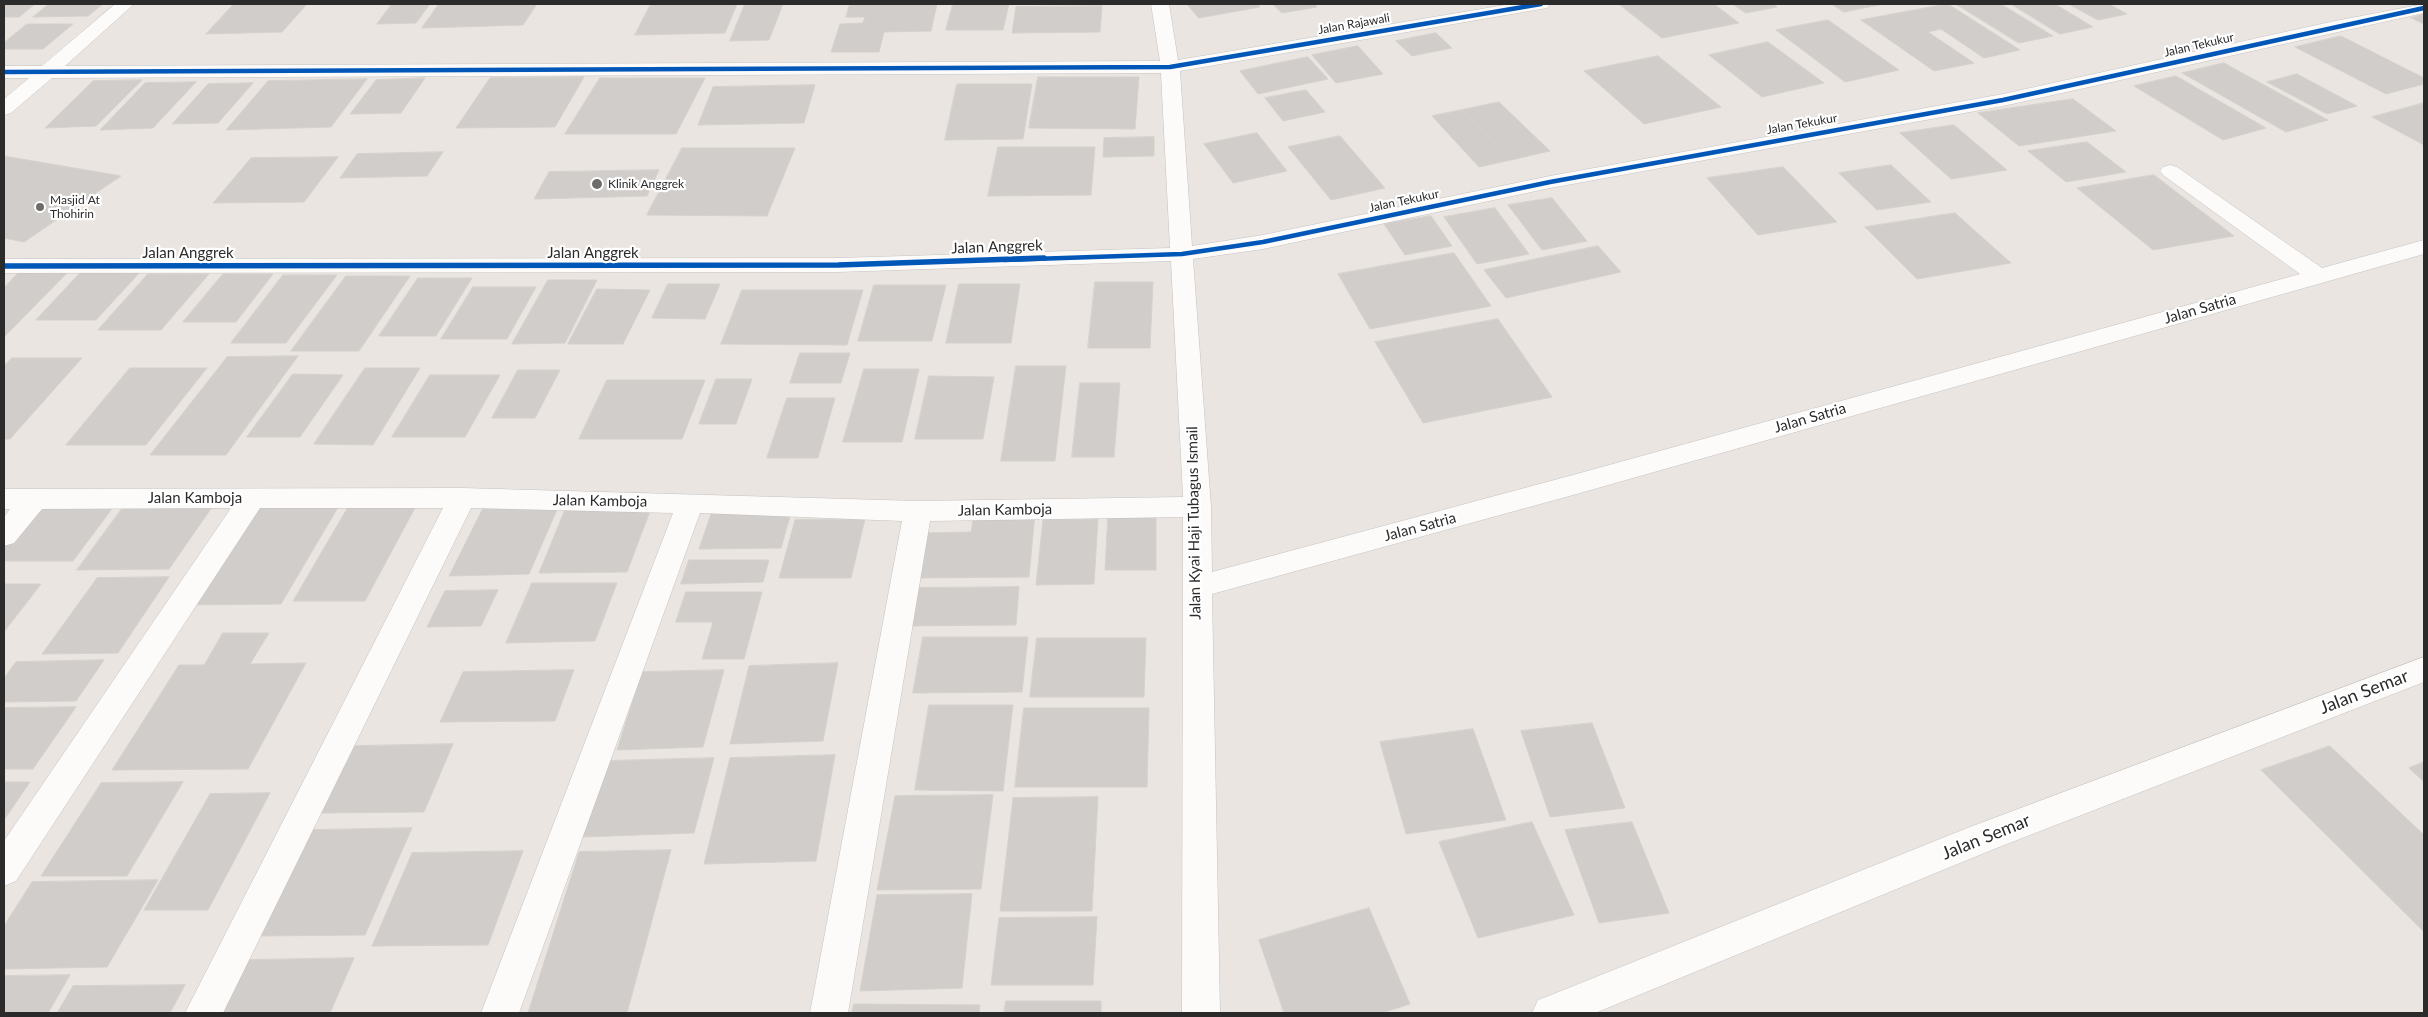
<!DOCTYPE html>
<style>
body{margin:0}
#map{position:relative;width:2428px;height:1017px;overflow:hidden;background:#eae5e0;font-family:Lato,sans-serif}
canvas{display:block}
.frame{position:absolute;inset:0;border:5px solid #2b2b2b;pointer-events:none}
</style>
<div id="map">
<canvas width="2428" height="1017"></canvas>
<div class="frame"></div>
</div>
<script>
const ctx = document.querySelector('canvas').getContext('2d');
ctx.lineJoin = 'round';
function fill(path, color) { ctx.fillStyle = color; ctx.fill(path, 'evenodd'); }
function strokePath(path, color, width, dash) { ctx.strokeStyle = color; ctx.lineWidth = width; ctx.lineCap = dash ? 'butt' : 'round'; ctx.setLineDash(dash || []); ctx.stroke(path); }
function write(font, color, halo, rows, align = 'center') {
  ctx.font = font + ' Lato,sans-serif'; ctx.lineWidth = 4.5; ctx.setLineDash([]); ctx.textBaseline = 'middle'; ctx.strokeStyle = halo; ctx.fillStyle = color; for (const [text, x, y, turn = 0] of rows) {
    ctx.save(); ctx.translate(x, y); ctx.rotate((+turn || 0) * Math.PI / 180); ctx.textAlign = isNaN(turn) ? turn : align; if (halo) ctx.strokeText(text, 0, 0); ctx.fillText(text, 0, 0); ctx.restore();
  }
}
const building = new Path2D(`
 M4,4H35L19,17H4Z
 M49,4H103L88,16L33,17Z
 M234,4H307L282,32L206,34Z
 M392,4H430L416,23L377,24Z
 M439,4H537L523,25L422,28Z
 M651,4H737L725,33L635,35Z
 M745,4H783L769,40L730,41Z
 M850,4H937L931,31L884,32L879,52H831L840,24L863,23L865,17H846Z
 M953,4H1009L1003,30H946Z
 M1187,4H1257L1260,7L1199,18Z
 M1273,4H1315L1317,7L1282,13Z
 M1619,4H1714L1739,23L1662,38Z
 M1733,4H1772L1777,7L1746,13Z
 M1832,4H1884L1844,12Z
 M1948,4L2020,50L1984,58L1941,29L1928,32L1974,63L1934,71L1861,20Z
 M1956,4H2001L2053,36L2019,43Z
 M2011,4H2055L2093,27L2060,34Z
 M2069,4H2109L2127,14L2098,20Z
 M1102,6L1100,32L1012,33L1016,7Z
 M2424,14V24L2411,18Z
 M1828,20L1899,70L1845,82L1776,30Z
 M27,24H73L43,49H4V43Z
 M1436,33L1452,48L1412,56L1396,41Z
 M2341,36L2424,78V84L2386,94L2295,47Z
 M1768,42L1824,83L1762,97L1709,55Z
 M1358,46L1383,74L1336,83L1312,55Z
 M1658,56L1721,107L1644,124L1584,71Z
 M1308,57L1328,79L1258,94L1240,71Z
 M2224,63L2328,120L2286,132L2182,73Z
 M2297,74L2357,106L2327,114L2267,82Z
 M2176,76L2266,128L2223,140L2134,86Z
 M584,77L555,127L456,128L490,78Z
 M1038,77H1139L1135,129L1029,128Z
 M425,78L401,113L350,114L376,80Z
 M600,78H705L676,134H565Z
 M367,79L331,127L226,130L268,81Z
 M142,80L96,126L45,128L93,81Z
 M196,82L153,128L100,130L145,83Z
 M253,83L218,123L172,124L208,84Z
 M957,84H1032L1023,139L945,140Z
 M815,85L804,123L698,125L713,87Z
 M1306,90L1325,112L1283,121L1265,98Z
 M2073,99L2116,131L2019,146L1978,113Z
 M1499,102L1550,151L1511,160L1462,110Z
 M2424,103V145L2372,117Z
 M1462,110L1511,160L1479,167L1432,116Z
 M1954,125L2007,170L1951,179L1900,133Z
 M1257,133L1287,171L1233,183L1204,144Z
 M1340,136L1385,188L1331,200L1288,147Z
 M1154,137V156L1103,157L1104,138Z
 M2087,142L2126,172L2066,182L2028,151Z
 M998,147H1095L1091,195L988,196Z
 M682,148H795L767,216L647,215Z
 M443,152L427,176L340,178L357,154Z
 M4,156L121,176L24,242L4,238Z
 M338,157L304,202L213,203L251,158Z
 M1891,165L1931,202L1877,210L1839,173Z
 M1783,167L1837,222L1758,235L1707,178Z
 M659,170L647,196L534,199L549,172Z
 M2154,175L2234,236L2153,250L2077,188Z
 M1552,198L1587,241L1542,250L1508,205Z
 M1495,208L1529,254L1477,264L1444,217Z
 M1955,213L2011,263L1917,279L1865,227Z
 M1431,216L1452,246L1405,255L1384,224Z
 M1598,246L1621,272L1506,298L1484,270Z
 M1454,253L1491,306L1370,329L1338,274Z
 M23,268H72L4,337V288Z
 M82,271H141L96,320H36Z
 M148,274H209L161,330H98Z
 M223,274H273L236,322H183Z
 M283,275H337L286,343H231Z
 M346,276H410L359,351H291Z
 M418,278H472L436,336H379Z
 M548,280H597L565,343L512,344Z
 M1095,282H1153L1150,348H1088Z
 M668,284H720L705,319L652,318Z
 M959,284H1020L1011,343H946Z
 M874,285H946L932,341H858Z
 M473,287H536L507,339H441Z
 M597,289L650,290L623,344H568Z
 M742,290H863L847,345L721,344Z
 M1498,319L1552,397L1423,423L1375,342Z
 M800,353H850L841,383H790Z
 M298,356L226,455H150L227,357Z
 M12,358H82L10,439H4V366Z
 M1016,366H1066L1055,461H1001Z
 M130,368H207L146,445H66Z
 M365,368H420L373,445L314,444Z
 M864,369H919L902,442H843Z
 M518,370H560L535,418H492Z
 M293,374L343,375L300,437H247Z
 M430,375H500L465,437H392Z
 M929,376L994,377L983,439H915Z
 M716,379H752L736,424H699Z
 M607,380H705L682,439H579Z
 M1080,383H1120L1114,457H1072Z
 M787,398H835L818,458H767Z
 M117,502L73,561H4V545L38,503Z
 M126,503H215L169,569L77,570Z
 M340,504L281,604L187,605L253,505Z
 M559,505L529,574L449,576L484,506Z
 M416,506L365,601H293L348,507Z
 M652,506L627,572L539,573L566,507Z
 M791,513L781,548L699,549L711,514Z
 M974,513H1035L1029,577L914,578L923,533L971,532Z
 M1156,513V570H1105L1108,514Z
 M865,519L851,578H779L795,520Z
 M1098,519L1094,584L1036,585L1043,520Z
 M689,560H769L763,582L681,584Z
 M169,577L118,653L42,654L97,578Z
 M532,583H617L595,641L506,643Z
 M4,584H41L4,632Z
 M1019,587L1016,625L902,626L910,588Z
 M498,590L481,626L427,627L445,591Z
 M686,592H762L744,659H702L713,622H676Z
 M223,633H269L250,664L306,663L248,769L112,770L179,665H204Z
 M923,637H1028L1022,692L913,693Z
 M1037,638H1146L1144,697H1030Z
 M104,660L76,701L4,702V678L16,662Z
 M838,663L823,741L730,744L749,666Z
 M574,670L555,721L440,722L463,672Z
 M724,670L703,747L617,750L642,672Z
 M929,705H1013L1003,791L915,790Z
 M76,707L33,769H4V708Z
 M1024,708H1149L1147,787H1015Z
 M1592,723L1625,808L1550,817L1521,731Z
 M1473,729L1506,820L1406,834L1380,742Z
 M453,744L424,812L321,813L354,746Z
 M2330,746L2424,835V932L2261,770Z
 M835,755L816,861L704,864L730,758Z
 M714,758L694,833L581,837L605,761Z
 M2424,762V782L2409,768Z
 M4,782H30L4,820Z
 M183,782L127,876H41L101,783Z
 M270,793L208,910H144L210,794Z
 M993,795L981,889L877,890L895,796Z
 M1098,797L1092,911H1000L1013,798Z
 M1532,822L1574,915L1478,938L1439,842Z
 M1632,822L1669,913L1599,923L1565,830Z
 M412,828L365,935L259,936L311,830Z
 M671,850L627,1013H528L579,852Z
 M523,851L488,945L372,946L412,853Z
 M158,880L107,967L4,969V926L32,882Z
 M972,894L962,988L860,991L877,895Z
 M1369,908L1410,1004L1382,1013H1284L1259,940Z
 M1097,917L1093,985H991L999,918Z
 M354,958L330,1013H220L247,960Z
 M70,975L48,1013H4V976Z
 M185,985L170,1013H57L73,986Z
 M1006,1001H1101V1013H1004Z
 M854,1004L980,1005L979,1013H852Z`);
fill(building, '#d0cdca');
strokePath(building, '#d5d1cc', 1);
const minor = new Path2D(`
 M115,4H134L65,66L1160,61L1151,4H1169L1178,60L1511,4H1550L1547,8L1541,9L1180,71L1192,246L1263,235L1550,176L2003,94L2335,21L2424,4V13L2003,106L1550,188L1263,249L1193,259L1211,507L1212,572L1573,475L2300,274L2163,175L2160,171L2163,167L2170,165L2177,167L2322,268L2424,240V254L1573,495L1212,594L1220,1013H1182L1183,517L930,521L848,1013H810L902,521L700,513L519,1013H481L673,513L471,508L223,1013H185L443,508H260L16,881L4,886V841L231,508L42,509L14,543L4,546V517L10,509H4V489L462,488L918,501L1183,497L1171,261L838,272L4,273V259L838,258L1170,248L1161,73L52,78L11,113L4,115V99L29,78H4V66H42Z
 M2424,657V682L1994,849L1595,1013H1532L1538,1000L1551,995L1970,827Z`);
strokePath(minor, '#c3c2c2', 1);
fill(minor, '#fcfbfa');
strokePath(new Path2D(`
 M4,72L1170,67L1541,4
 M1004,260L1182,254L1263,242L1550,182L2003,100L2424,8`), '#0057b8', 4.5);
strokePath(new Path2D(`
 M4,266L838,265L1044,258`), '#0057b8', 5.5);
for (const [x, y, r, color] of [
 [597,184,6,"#6e6c6a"],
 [40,207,5,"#6e6c6a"]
]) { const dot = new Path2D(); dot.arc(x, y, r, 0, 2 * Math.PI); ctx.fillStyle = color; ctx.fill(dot); strokePath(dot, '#fff', 2); }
write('12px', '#2b2b2b', '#fff', [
 ["Jalan Rajawali",1354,24,-10],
 ["Jalan Tekukur",2199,45,-13],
 ["Jalan Tekukur",1802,124,-10],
 ["Jalan Tekukur",1404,201,-12]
]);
write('12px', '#2b2b2b', '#fff', [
 ["Klinik Anggrek",608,184],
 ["Masjid At",50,200],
 ["Thohirin",50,214]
], 'left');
write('15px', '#2b2b2b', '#fff', [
 ["Jalan Anggrek",997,247,-2],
 ["Jalan Anggrek",188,253],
 ["Jalan Anggrek",593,253],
 ["Jalan Satria",2200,309,-16],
 ["Jalan Satria",1810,418,-16],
 ["Jalan Kamboja",195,498],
 ["Jalan Kamboja",600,501,1],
 ["Jalan Kamboja",1005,510,-1],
 ["Jalan Kyai Haji Tubagus Ismail",1194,523,-91],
 ["Jalan Satria",1420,527,-15]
]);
write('18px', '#2b2b2b', '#fff', [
 ["Jalan Semar",2364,692,-21],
 ["Jalan Semar",1986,837,-22]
]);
</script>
